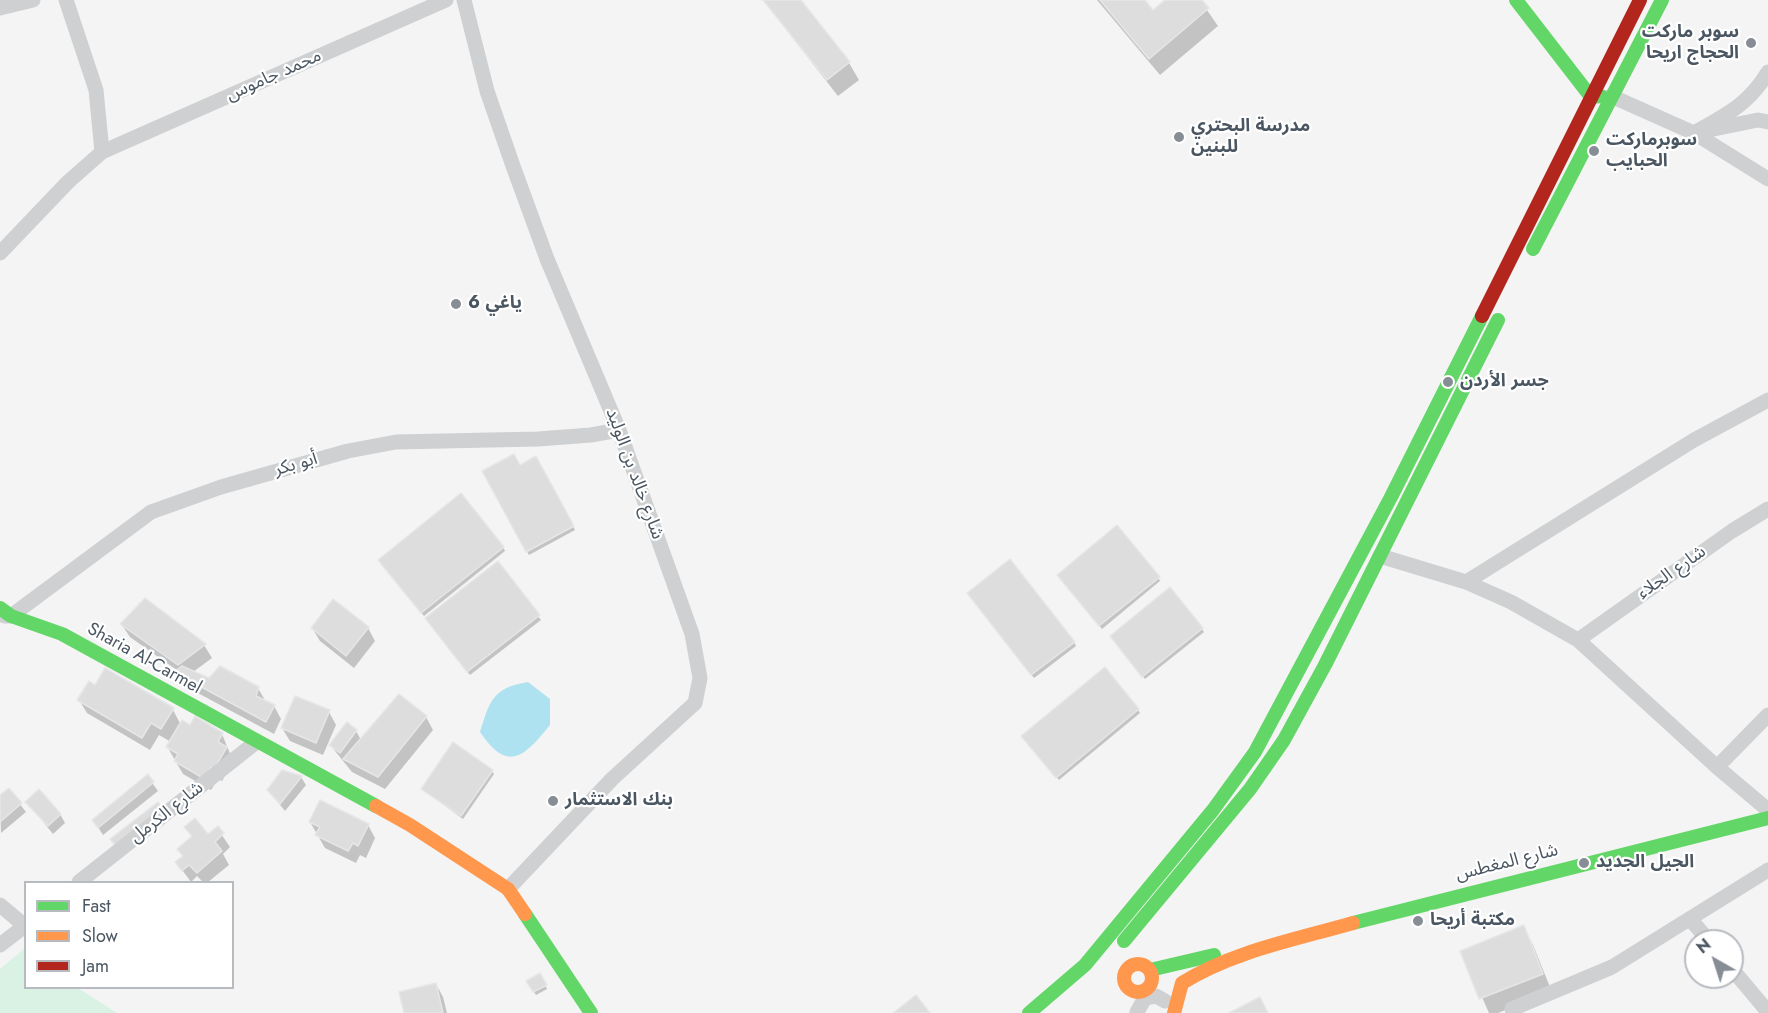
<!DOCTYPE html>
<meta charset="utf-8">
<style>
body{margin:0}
#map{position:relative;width:1768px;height:1013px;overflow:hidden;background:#f4f4f4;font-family:Jost,sans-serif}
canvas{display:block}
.legend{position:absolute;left:24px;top:881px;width:210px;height:108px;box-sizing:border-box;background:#fff;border:2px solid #b7bbc0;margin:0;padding:8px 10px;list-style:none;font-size:18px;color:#4a5661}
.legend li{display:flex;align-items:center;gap:12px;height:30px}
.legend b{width:30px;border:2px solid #b7bbc0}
.north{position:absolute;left:1684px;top:929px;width:60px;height:60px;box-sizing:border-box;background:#fff;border:2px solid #b7bbc0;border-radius:50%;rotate:321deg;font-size:16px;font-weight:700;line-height:24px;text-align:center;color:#4a5661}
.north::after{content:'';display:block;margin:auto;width:21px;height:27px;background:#868d94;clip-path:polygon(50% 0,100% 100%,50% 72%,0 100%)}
</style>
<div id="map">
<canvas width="1768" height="1013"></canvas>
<ul class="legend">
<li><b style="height:8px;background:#63d668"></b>Fast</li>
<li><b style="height:8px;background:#ff974d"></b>Slow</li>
<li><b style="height:8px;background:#b3261e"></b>Jam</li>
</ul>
<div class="north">N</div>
</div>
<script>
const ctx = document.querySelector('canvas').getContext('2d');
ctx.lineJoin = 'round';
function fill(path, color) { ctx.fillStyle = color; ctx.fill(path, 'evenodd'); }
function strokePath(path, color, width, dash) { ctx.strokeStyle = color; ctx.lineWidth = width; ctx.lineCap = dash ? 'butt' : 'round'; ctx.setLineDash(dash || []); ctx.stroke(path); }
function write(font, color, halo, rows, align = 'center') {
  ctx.font = font + ' Jost,"Noto Sans Arabic",sans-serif'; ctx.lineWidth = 4.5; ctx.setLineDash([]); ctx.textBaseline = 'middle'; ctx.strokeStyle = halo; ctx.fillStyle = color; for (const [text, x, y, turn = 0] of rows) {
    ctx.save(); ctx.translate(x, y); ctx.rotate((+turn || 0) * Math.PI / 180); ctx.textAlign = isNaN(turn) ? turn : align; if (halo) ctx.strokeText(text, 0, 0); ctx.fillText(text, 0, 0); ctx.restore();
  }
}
fill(new Path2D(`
 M25,948L26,988H78L117,1013H0V969Z`), '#d9f2e3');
fill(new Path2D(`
 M528,682L550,699V725C525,756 508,774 480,732C490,700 493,688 528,682Z`), '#aee2f0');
fill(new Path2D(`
 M763,0H799L849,63L859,80L838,96Z
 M1097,0H1143L1153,12L1168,0H1200L1218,26L1160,75Z
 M536,458L575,530L529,555L484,472L520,466Z
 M503,547L505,551L424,616L382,564Z
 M498,564L541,620L470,675L429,622Z
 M1158,577L1160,581L1102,629L1060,579Z
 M971,596L1074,642L1076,646L1034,678Z
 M145,600L204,645L212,658L193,672L210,679L258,688L266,702L274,706L281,719L274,734L183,685L176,673L178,671L130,637L122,625Z
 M312,628H368L375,641L354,668L320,641Z
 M1202,629L1204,632L1145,679L1114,640Z
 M96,687L173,710L181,725L222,734L233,761L222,781L218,779L211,790L183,774L168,748L171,742L159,735L150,750L87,713L79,700Z
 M1138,710L1140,713L1059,780L1025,740Z
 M329,712L336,725L323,755L290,741L282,728Z
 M426,717L433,730L385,789L352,772L331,746L356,731L361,740Z
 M492,771L494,774L463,819L422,789Z
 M282,772L301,777L306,785L285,811L268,790Z
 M148,777L158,791L103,835L94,821Z
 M9,790L26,812L1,833L0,797Z
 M27,802L60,814L65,823L53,834Z
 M310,822L368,825L375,838L366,858L360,855L356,863L325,848Z
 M186,827L208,836L217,828L230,847L223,854L229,865L208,882H203L197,876L191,882L177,863L183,856L179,849L192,838Z
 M1523,927L1533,945L1552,992L1498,1013H1489L1462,952Z
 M540,975L547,989L536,995L528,982Z
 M436,984L443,997L447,1013H406Z`), '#0003');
const building = new Path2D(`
 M763,0H801L850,62L827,80Z
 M1100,0H1145L1153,10L1165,0H1202L1209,8L1149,59Z
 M514,454L520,465L536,456L574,526L526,552L482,471Z
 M461,493L504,547L421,613L378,560Z
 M1117,525L1160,577L1099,626L1057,575Z
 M1010,559L1075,642L1031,675L967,593Z
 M498,561L540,615L467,672L425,618Z
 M1170,587L1203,628L1142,677L1110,636Z
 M145,598L206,644L178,665L120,624Z
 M333,599L369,627L346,656L311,628Z
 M182,666L209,678L220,666L259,687L256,696L275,705L266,722L174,672Z
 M1105,667L1139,709L1056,778L1021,736Z
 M105,668L174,708L161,729L151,723L142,738L77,700L89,681L95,685Z
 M399,694L427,716L378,777L343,759Z
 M295,696L330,710L316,743L281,728Z
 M195,716L223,733L218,742L227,747L214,769L211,767L203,778L174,761L178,754L166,747L182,720L190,725Z
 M347,722L357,730L340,753L329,745Z
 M453,742L493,770L461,816L421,789Z
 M282,770L302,776L280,804L267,790Z
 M148,774L154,782L98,828L92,820Z
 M9,788L22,803L0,822V795Z
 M39,789L61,814L48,826L25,802Z
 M320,800L369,824L358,846L353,843L348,851L315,835L320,827L309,822Z
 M158,802L163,808L115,845L110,839Z
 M195,818L208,834L218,826L224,833L215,842L222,851L197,873L189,865L182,871L175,862L183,856L177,849L192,836L184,827Z
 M1524,925L1543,974L1479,999L1460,951Z
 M540,973L547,985L533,992L526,981Z
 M436,983L443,1013H404L399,992Z
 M916,995L930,1013H893Z
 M1260,997L1268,1013H1229Z`);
fill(building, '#ddddde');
strokePath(building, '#e5e6e7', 1.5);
strokePath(new Path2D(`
 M464,0L487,91L513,166L547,259L619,430L692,634L700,678L695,703L612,779L508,889
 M0,8L33,0
 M1611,96L1694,133L1768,179
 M1709,130L1758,120L1768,122
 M1694,133C1726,115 1749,104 1768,72
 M102,152L446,0
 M0,253L68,182L102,152L96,90L66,0
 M1380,556L1466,582L1511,602L1578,640L1717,767L1768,810
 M1466,582L1694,440L1768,400
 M4,616H11L151,512L221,487L348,451L396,442L538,439L591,435L619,430
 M1578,640L1732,531L1768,509
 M1717,767L1768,715
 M79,882L255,743
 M0,905L25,926
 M1691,920L1709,941
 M0,945L26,925
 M1732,969L1768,1012
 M1512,1009L1612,967L1768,870
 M1137,1012L1145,998L1156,996L1165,1001`), '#ced0d2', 15);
strokePath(new Path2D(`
 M1516,0L1591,97L1601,96
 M1533,249L1662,0
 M0,608L11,616L62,634L376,806
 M525,914L591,1013
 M1353,923L1768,818
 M1124,941L1250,789L1284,740L1325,665L1498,320
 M1150,970L1214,955
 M1029,1013L1085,965L1213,810L1255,752L1391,497L1482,316`), '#63d668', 14);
strokePath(new Path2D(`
 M376,806L410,825L508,889L525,914
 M1124 978a14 14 0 1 1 28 0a14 14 0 1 1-28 0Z
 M1174,1013L1182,983C1234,951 1294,940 1353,923`), '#ff974d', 14);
strokePath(new Path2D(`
 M1482,316L1640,0`), '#b3261e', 14);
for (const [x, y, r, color] of [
 [1751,43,6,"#868d94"],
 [1179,137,6,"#868d94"],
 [1594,151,6,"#868d94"],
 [456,304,6,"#868d94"],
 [1448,382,6,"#868d94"],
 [553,801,6,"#868d94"],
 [1584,863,6,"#868d94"],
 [1418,921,6,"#868d94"]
]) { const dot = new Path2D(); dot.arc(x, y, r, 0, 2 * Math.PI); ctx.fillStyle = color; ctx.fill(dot); strokePath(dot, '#fff', 2); }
write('bold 18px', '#4a5661', '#fff', [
 ["سوبر ماركت",1739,33,"right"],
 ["الحجاج اريحا",1739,54,"right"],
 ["مدرسة البحتري",1191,127],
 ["للبنين",1191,148],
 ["سوبرماركت",1606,141],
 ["الحبايب",1606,162],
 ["ياغي 6",468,304],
 ["جسر الأردن",1460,382],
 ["بنك الاستثمار",565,801],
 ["الجيل الجديد",1596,863],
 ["مكتبة أريحا",1430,921]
], 'left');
write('18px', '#4a5661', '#fff', [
 ["محمد جاموس",274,76,-24],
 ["أبو بكر",296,465,-16],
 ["شارع خالد بن الوليد",634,474,70],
 ["شارع الجلاء",1672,573,-35],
 ["Sharia Al-Carmel",144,659,29],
 ["شارع الكرمل",167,813,-38],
 ["شارع المغطس",1507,863,-14]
]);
</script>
